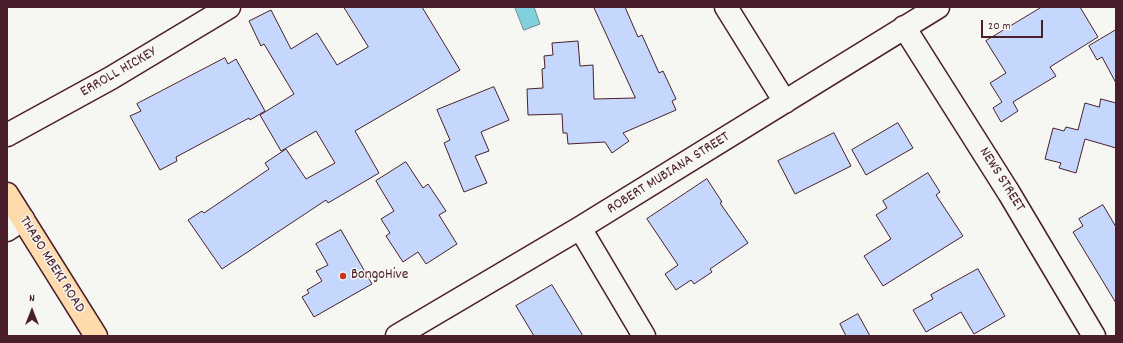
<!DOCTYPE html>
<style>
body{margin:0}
#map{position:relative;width:1123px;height:343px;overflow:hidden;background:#f6f6f2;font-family:Dekko,sans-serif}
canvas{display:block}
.frame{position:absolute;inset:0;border:8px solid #4a1f2b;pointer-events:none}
.north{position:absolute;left:12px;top:291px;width:40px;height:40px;-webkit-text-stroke:3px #f6f6f2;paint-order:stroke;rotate:0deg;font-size:11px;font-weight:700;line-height:16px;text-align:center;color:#4a1f2b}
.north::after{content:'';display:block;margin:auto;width:14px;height:18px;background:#4a1f2b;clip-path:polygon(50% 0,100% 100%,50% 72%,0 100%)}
.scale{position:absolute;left:981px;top:20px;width:62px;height:18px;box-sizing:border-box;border:2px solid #4a1f2b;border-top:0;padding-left:5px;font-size:12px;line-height:14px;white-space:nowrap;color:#4a1f2b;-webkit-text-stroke:3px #f6f6f2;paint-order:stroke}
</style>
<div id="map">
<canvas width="1123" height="343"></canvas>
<div class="frame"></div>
<div class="north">N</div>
<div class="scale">20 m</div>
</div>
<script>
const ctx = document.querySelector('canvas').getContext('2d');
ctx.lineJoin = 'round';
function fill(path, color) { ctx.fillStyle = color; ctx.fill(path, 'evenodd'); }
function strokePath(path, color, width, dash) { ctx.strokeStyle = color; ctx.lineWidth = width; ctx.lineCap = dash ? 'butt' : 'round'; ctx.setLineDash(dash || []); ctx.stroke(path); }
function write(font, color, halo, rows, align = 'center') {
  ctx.font = font + ' Dekko,sans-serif'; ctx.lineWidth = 3; ctx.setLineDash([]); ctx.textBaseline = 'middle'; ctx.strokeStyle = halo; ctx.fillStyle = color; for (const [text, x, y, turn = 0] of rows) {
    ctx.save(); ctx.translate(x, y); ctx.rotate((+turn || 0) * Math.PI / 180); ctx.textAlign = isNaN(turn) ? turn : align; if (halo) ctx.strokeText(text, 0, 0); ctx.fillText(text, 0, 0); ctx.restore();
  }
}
const water = new Path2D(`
 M515,7H534L540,24L524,30Z`);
fill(water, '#81d0dd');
strokePath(water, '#6b8996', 1);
const building = new Path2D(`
 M344,7H422L460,70L355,131L379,173L328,203L326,200L222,269L188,220L202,211L204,213L269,169L265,163L286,149L306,179L335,163L316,131L281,151L260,115L294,94L264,44L261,46L249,21L271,10L291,49L317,33L337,65L368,47Z
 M594,7H625L638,37L642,35L659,73L663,71L676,99L672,101L676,110L623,133L629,141L612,153L605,142L568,144L567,133H563L562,114L528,115L527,89L543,88L542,69L545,68L544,56L553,55L552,43L578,41L580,66L593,65L594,99L635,98Z
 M1042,7H1080L1098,37L1050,67L1056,76L1013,102L1018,111L1001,122L993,108L1002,102L990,83L1006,73L986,41Z
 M1116,30V83L1102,57L1097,60L1089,46Z
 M225,58L228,64L236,59L265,111L250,120L249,118L176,157L177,161L160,170L130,116L141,111L137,104Z
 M494,87L509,120L481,132L489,151L475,156L487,183L464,192L444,143L450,140L437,110Z
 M1101,99L1116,103V148L1085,139L1076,173L1059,168L1061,163L1045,159L1053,128L1064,131L1066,127L1078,130L1085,103L1099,107Z
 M898,123L913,148L866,175L852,150Z
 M834,133L851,166L795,194L778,161Z
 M406,162L423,188L428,184L446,211L439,215L457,244L426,264L418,252L403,262L386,236L390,233L381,219L394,211L376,181Z
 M928,173L940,192L936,195L963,236L883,286L864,256L891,239L876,215L887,208L883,201Z
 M707,179L722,202L720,203L748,243L710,269L712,272L694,284L691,280L676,290L665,274L678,265L647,219Z
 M1103,205L1116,227V303L1073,232L1083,226L1079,219Z
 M341,230L372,284L314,317L302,297L309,293L307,290L322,281L316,271L328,265L316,244Z
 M978,269L1005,316L974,334L961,312L926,332L913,310L933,299L931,295Z
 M552,285L583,336H534L516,306Z
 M858,314L870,336H846L840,324Z`);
fill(building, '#c5d7fd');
strokePath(building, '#4a1f2b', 1);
const minor = new Path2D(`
 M726,7L785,102
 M904,27L1009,193L1094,336
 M7,135L111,78L229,7
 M580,228L644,336
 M7,230L23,219
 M397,336L580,228L938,7`);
const major = new Path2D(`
 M7,194L96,336`);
strokePath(minor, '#4a1f2b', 25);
strokePath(major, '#4a1f2b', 25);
strokePath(minor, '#f6f6f2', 22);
strokePath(major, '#fedbac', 22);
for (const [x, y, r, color] of [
 [343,276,4,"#c8321e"]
]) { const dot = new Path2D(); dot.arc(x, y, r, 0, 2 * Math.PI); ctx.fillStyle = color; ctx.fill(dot); strokePath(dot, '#f6f6f2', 1.5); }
write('15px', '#4a1f2b', '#f6f6f2', [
 ["ERROLL HICKEY",119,73,-30],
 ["ROBERT MUBIANA STREET",669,174,-32],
 ["NEWS STREET",1001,180,58],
 ["THABO MBEKI ROAD",51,265,58]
]);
write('15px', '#4a1f2b', '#f6f6f2', [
 ["BongoHive",351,276]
], 'left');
</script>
